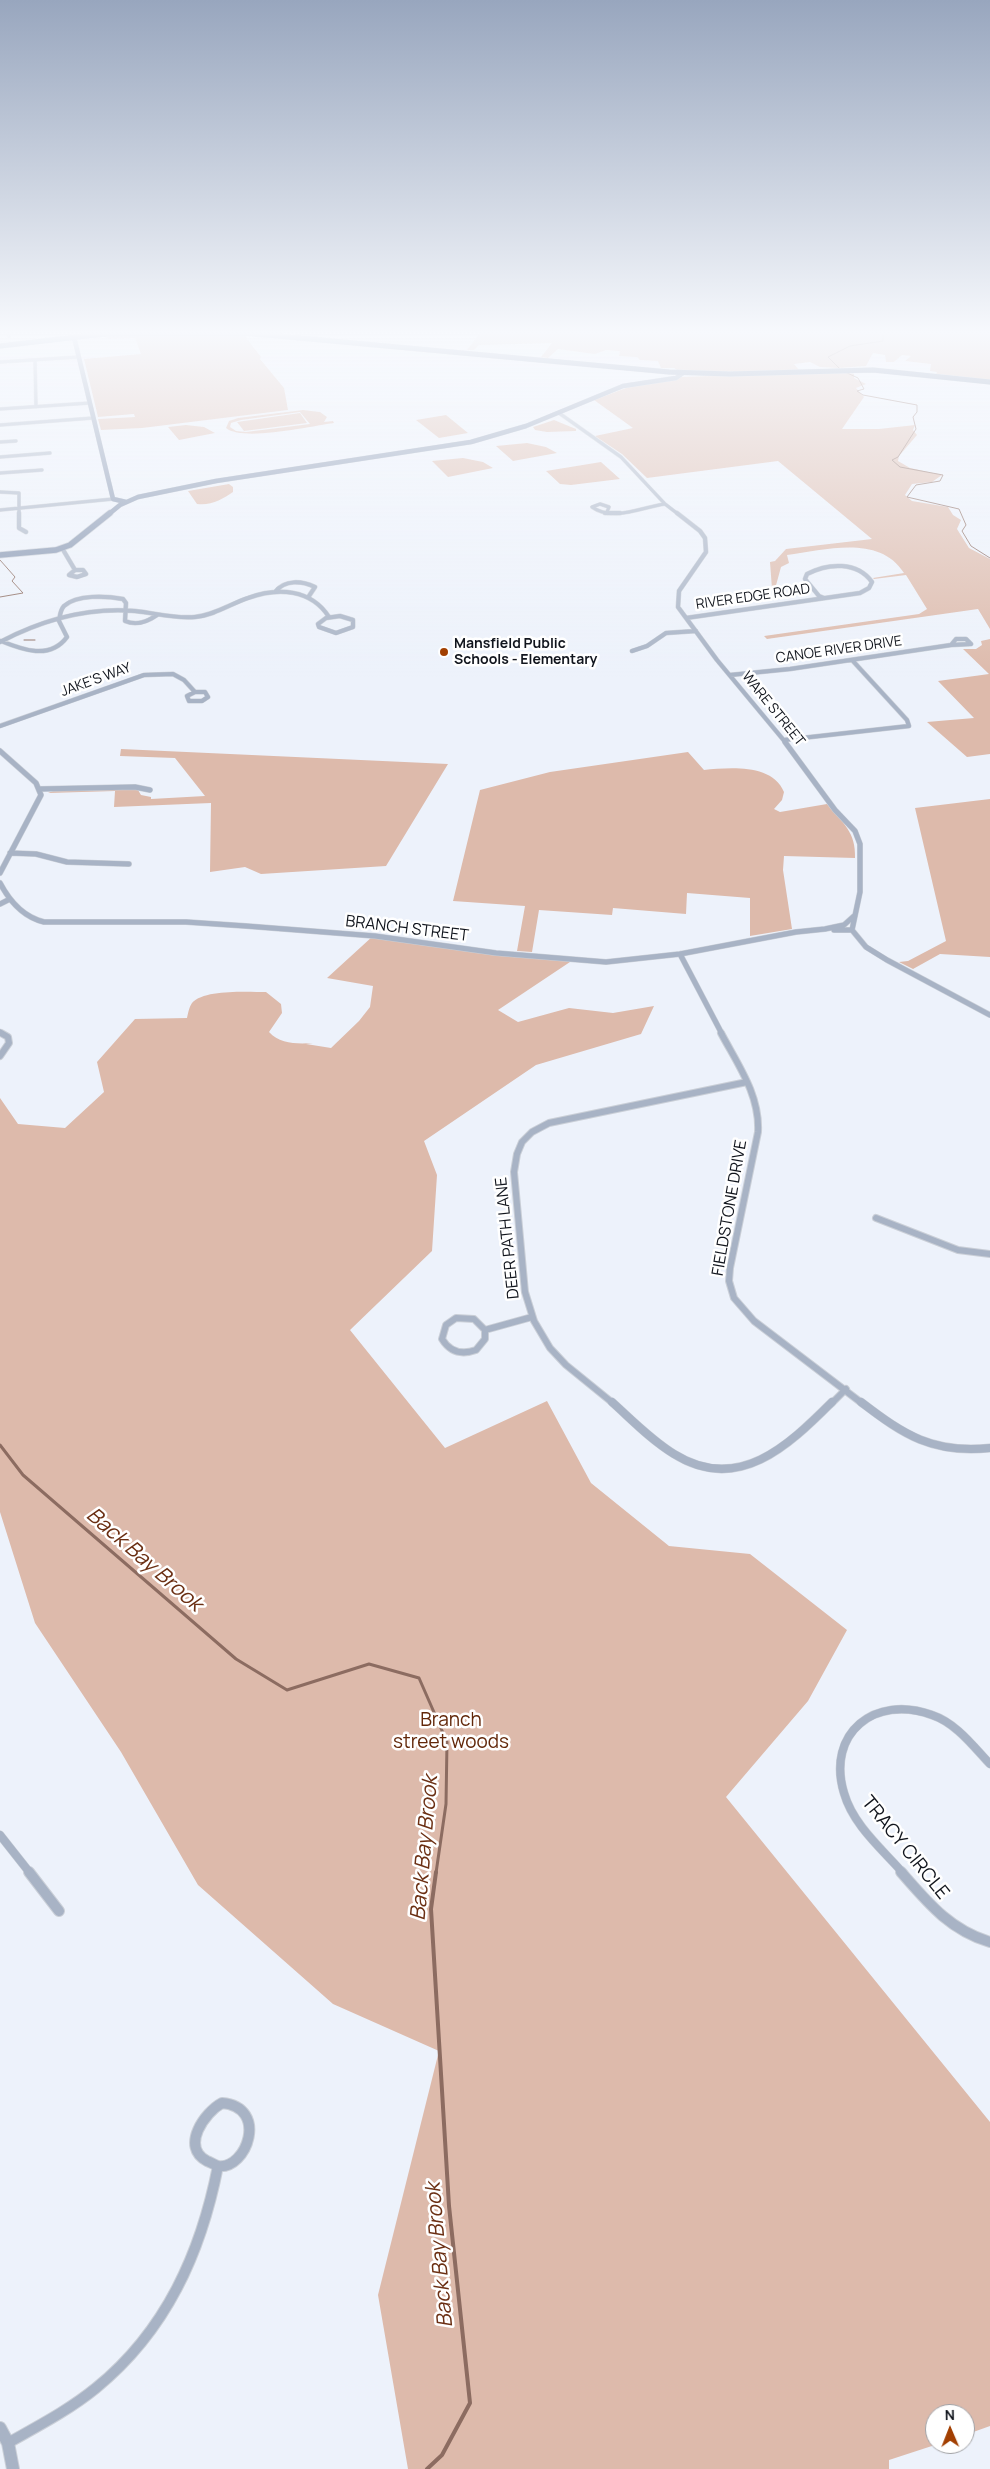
<!DOCTYPE html>
<style>
body{margin:0}
#map{position:relative;width:990px;height:2469px;overflow:hidden;background:#edf2fb;font-family:Manrope,sans-serif}
canvas{display:block}
.north{position:absolute;left:925px;top:2404px;width:50px;height:50px;box-sizing:border-box;background:#fff;border:1px solid #a0a1a5;border-radius:50%;rotate:359deg;font-size:14px;font-weight:700;line-height:20px;text-align:center;color:#11151d}
.north::after{content:'';display:block;margin:auto;width:18px;height:22px;background:#a23f01;clip-path:polygon(50% 0,100% 100%,50% 72%,0 100%)}
</style>
<div id="map">
<canvas width="990" height="2469"></canvas>
<div class="north">N</div>
</div>
<script>
const ctx = document.querySelector('canvas').getContext('2d');
ctx.lineJoin = 'round';
function fill(path, color) { ctx.fillStyle = color; ctx.fill(path, 'evenodd'); }
function strokePath(path, color, width, dash) { ctx.strokeStyle = color; ctx.lineWidth = width; ctx.lineCap = dash ? 'butt' : 'round'; ctx.setLineDash(dash || []); ctx.stroke(path); }
function write(font, color, halo, rows, align = 'center') {
  ctx.font = font + ' Manrope,sans-serif'; ctx.lineWidth = 5; ctx.setLineDash([]); ctx.textBaseline = 'middle'; ctx.strokeStyle = halo; ctx.fillStyle = color; for (const [text, x, y, turn = 0] of rows) {
    ctx.save(); ctx.translate(x, y); ctx.rotate((+turn || 0) * Math.PI / 180); ctx.textAlign = isNaN(turn) ? turn : align; if (halo) ctx.strokeText(text, 0, 0); ctx.fillText(text, 0, 0); ctx.restore();
  }
}
fill(new Path2D(`
 M480,333H990V380L936,374L937,372L930,371L931,364L905,361L911,356L902,355L894,362H886L885,355L873,353L866,366L838,368L820,367L810,362L794,364L799,370L753,372L679,371L674,368H661L658,361L640,360L637,357L619,356L620,351L606,350L595,354L558,349L548,358L541,357L552,343L479,345L474,350H467Z
 M244,335L261,357L260,359L284,388L288,410L142,428L101,430L98,419L135,417L134,414L98,417L84,359L141,354L135,338L108,339L105,336Z
 M845,372L854,374V378L866,384L856,388L864,397L842,429H879L915,425L913,430L917,435L899,456L898,461L910,468L942,475L932,482L912,484L905,495L912,501L948,507L953,515L961,520L957,529L969,548L990,559V629L978,609L767,639L764,636L919,614L927,609L906,575L874,579L873,578L904,573C879,534 826,550 787,555L789,563L781,567L775,589H772L770,562L775,561L786,549L872,539L778,461L647,478L622,454L595,436L633,428L594,400L634,385L679,377Z
 M303,410L320,412L327,417L324,422L333,421L334,423C311,426 243,442 226,428L229,421L238,418ZM300,412L310,424L246,432L236,431L230,427L231,423L241,420Z
 M300,413L307,423L244,431L237,422Z
 M446,415L468,433L439,438L416,420Z
 M554,420L576,429V431L547,432L535,430L533,427Z
 M186,425L204,427L215,433L179,440L168,427Z
 M527,443L546,447L557,453L513,461L496,446Z
 M463,458L483,462L493,468L448,477L432,461Z
 M601,462L620,479L571,485L560,484L546,471Z
 M229,484L233,487V492C223,499 211,506 197,504L188,491Z
 M990,639V754L967,757L927,722L974,718L938,681L989,674L963,649H976L982,645L981,641Z
 M121,749L448,764L386,866L261,874L245,867L210,872L211,803L114,807L115,791L48,793L53,791L134,789L138,790L141,795L151,797V799L205,796L175,758L120,756Z
 M688,752L704,770C728,768 772,763 784,792L782,800L774,809L780,812L827,804C843,823 856,832 855,858L784,856L783,870L792,929L750,936V898L687,893L686,914L613,908L612,915L539,910L532,952L517,951L525,906L453,901L480,790L550,772Z
 M990,799V957L940,954L913,969L899,962L908,961L946,941L915,808Z
 M373,936L573,960L498,1010L518,1022L569,1008L613,1013L654,1006L641,1034L536,1065L424,1141L437,1175L432,1251L350,1330L445,1448L547,1401L591,1483L669,1546L750,1554L847,1630L808,1701L726,1797L990,2122V2426L965,2435V2414H935V2444H938L889,2460V2469H408L378,2295L439,2051L333,2004L198,1885L121,1752L35,1623L0,1512V1098L18,1124L65,1128L104,1092L97,1062L135,1019L187,1018C188,1014 189,1007 192,1003C204,989 248,992 266,992L281,1004L282,1013L269,1032C280,1044 297,1044 313,1043L306,1044L331,1048L359,1021L370,1007L373,986L327,978Z`), '#ddbaab');
strokePath(new Path2D(`
 M840,369L828,357L850,346L883,341V333
 M845,372L858,378L864,389L857,391L863,395L917,405V412L913,417L916,429L898,457L892,460L900,467L943,475L940,481L916,485L907,497L959,509L966,525L962,531L971,546L990,558
 M0,560L15,577L12,581L23,593L0,597
 M24,640H35`), '#8c6c61', 1);
strokePath(new Path2D(`
 M0,1445L23,1475L236,1659L287,1690L369,1664L419,1678L447,1742L446,1804L436,1873`), '#8c6c61', 3);
strokePath(new Path2D(`
 M427,2469L442,2455L470,2403L449,2206L431,1909L436,1872`), '#8c6c61', 4);
const minorFar5 = new Path2D(`
 M8,333L9,336
 M35,360L36,407
 M0,362L79,357
 M0,409L90,403
 M559,413L621,457L665,504L678,514
 M0,425L93,418
 M0,442L16,441
 M0,457L50,453
 M0,473L42,470
 M0,492L19,493V514
 M0,510L113,499
 M607,512L609,507L600,504L592,507C613,522 642,507 665,504`);
const minorFar4 = new Path2D(`
 M19,513V528L26,532
 M605,513H620
 M677,513L700,531L705,538L706,552L679,591L678,607L717,660L786,743
 M62,548L75,570
 M75,570H83L86,574L77,577L69,575Z
 M275,592C285,579 302,581 315,587L309,596
 M340,616L353,620V627L336,633L319,627L318,624L326,618Z
 M686,618L860,593L869,588L872,582C857,561 828,563 807,574L805,579L819,596L824,598
 M956,639H966L971,644L951,645Z
 M1,641C23,650 50,660 67,637L59,621C60,616 60,610 64,606C77,594 107,596 123,599L126,603L125,621C137,626 147,622 157,615
 M0,642C42,620 87,607 135,611C155,613 175,619 195,617C215,615 230,604 248,598C278,587 311,589 329,617
 M632,651L647,646L666,633L696,631
 M730,675L790,669L951,645
 M195,692H205L208,697L202,701H189L187,696Z
 M0,726L144,675L173,674L184,680L195,692
 M784,740L909,726L907,720L852,660`);
const minorFar3 = new Path2D(`
 M785,742L835,810L855,831L860,844V892L852,930L866,947L887,960L990,1015
 M0,751L36,783L41,795L0,873
 M39,789L135,787L150,790
 M10,853L36,854L67,862L129,864
 M0,883C10,902 23,917 44,922H186L246,926L375,936L496,953L606,962L680,954L796,932L825,929L844,925L854,916
 M0,904L10,899
 M834,930H852
 M680,954L722,1034
 M0,1032L3,1034`);
const minorFar2 = new Path2D(`
 M721,1033C738,1065 760,1095 758,1132L730,1268L729,1281L734,1298L754,1321L863,1404
 M0,1056L9,1043L8,1037L1,1033
 M876,1218L958,1250L990,1254
 M456,1318L474,1319L485,1330V1339L476,1350C462,1355 450,1352 442,1339L446,1325Z
 M485,1330L532,1317
 M614,1404L566,1365L550,1348L534,1321L525,1292L514,1172L517,1154L522,1142L532,1132L549,1123L747,1082
 M831,1404L846,1389`);
const minorFar1 = new Path2D(`
 M612,1402C632,1420 651,1440 674,1454C738,1494 788,1446 832,1402
 M861,1402C904,1435 933,1454 990,1448
 M0,1835L30,1873
 M903,1873C882,1849 853,1825 844,1793C826,1733 875,1694 932,1715C956,1723 973,1746 990,1764`);
const minor = new Path2D(`
 M29,1872L59,1911
 M901,1872C928,1903 950,1930 990,1942
 M222,2103C269,2107 247,2170 218,2166C215,2165 210,2162 207,2161C180,2147 205,2112 222,2103Z
 M8,2443C38,2426 69,2410 96,2388C166,2331 201,2253 218,2166`);
const tertiary = new Path2D(`
 M0,2428L8,2443L13,2469`);
const secondaryFar1 = new Path2D(`
 M74,337L113,499L126,502
 M109,514L120,505L138,497L216,481L471,442L526,426L623,386L676,378L683,373`);
const secondary = new Path2D(`
 M0,555L56,550L70,545L110,513`);
const primary = new Path2D(`
 M0,346L104,334L245,333L669,372L730,374L873,370L990,382`);
strokePath(minorFar5, '#cacfd7', 4);
strokePath(minorFar4, '#cacfd7', 5);
strokePath(minorFar3, '#cacfd7', 6);
strokePath(minorFar2, '#cacfd7', 8);
strokePath(minorFar1, '#cacfd7', 9);
strokePath(minor, '#cacfd7', 12);
strokePath(tertiary, '#cacfd7', 14);
strokePath(secondaryFar1, '#cacfd7', 5);
strokePath(secondary, '#cacfd7', 7);
strokePath(primary, '#cacfd7', 5.5);
strokePath(minorFar5, '#a8b3c5', 3);
strokePath(minorFar4, '#a8b3c5', 4);
strokePath(minorFar3, '#a8b3c5', 5);
strokePath(minorFar2, '#a8b3c5', 6);
strokePath(minorFar1, '#a8b3c5', 8);
strokePath(minor, '#a8b3c5', 10);
strokePath(tertiary, '#a8b3c5', 12);
strokePath(secondaryFar1, '#8494af', 4.5);
strokePath(secondary, '#8494af', 5.5);
strokePath(primary, '#6b7e9e', 5);
const sky = ctx.createLinearGradient(0, 0, 0, 679);
sky.addColorStop(0, '#98a6be');
sky.addColorStop(0.49, '#f7f9fd');
sky.addColorStop(1, '#f7f9fd00');
ctx.fillStyle = sky;
ctx.fillRect(0, 0, 990, 679);
for (const [x, y, r, color] of [
 [444,652,5,"#a23f01"]
]) { const dot = new Path2D(); dot.arc(x, y, r, 0, 2 * Math.PI); ctx.fillStyle = color; ctx.fill(dot); strokePath(dot, '#fff', 2); }
write('14px', '#11151d', '#fff', [
 ["RIVER EDGE ROAD",753,597,-8],
 ["CANOE RIVER DRIVE",839,650,-8],
 ["JAKE'S WAY",96,680,-20],
 ["WARE STREET",773,709,51]
]);
write('bold 14px', '#11151d', '#fff', [
 ["Mansfield Public",454,644],
 ["Schools - Elementary",454,660]
], 'left');
write('16px', '#11151d', '#fff', [
 ["BRANCH STREET",407,929,7],
 ["FIELDSTONE DRIVE",730,1208,-80],
 ["DEER PATH LANE",508,1238,-96]
]);
write('19px', '#622709', '#fff', [
 ["Branch",451,1721],
 ["street woods",451,1743]
]);
write('19px', '#11151d', '#fff', [
 ["TRACY CIRCLE",905,1848,51]
]);
write('italic 21px', '#6b2f13', '#fff', [
 ["Back Bay Brook",144,1560,41],
 ["Back Bay Brook",425,1848,-85],
 ["Back Bay Brook",440,2255,-95]
]);
</script>
